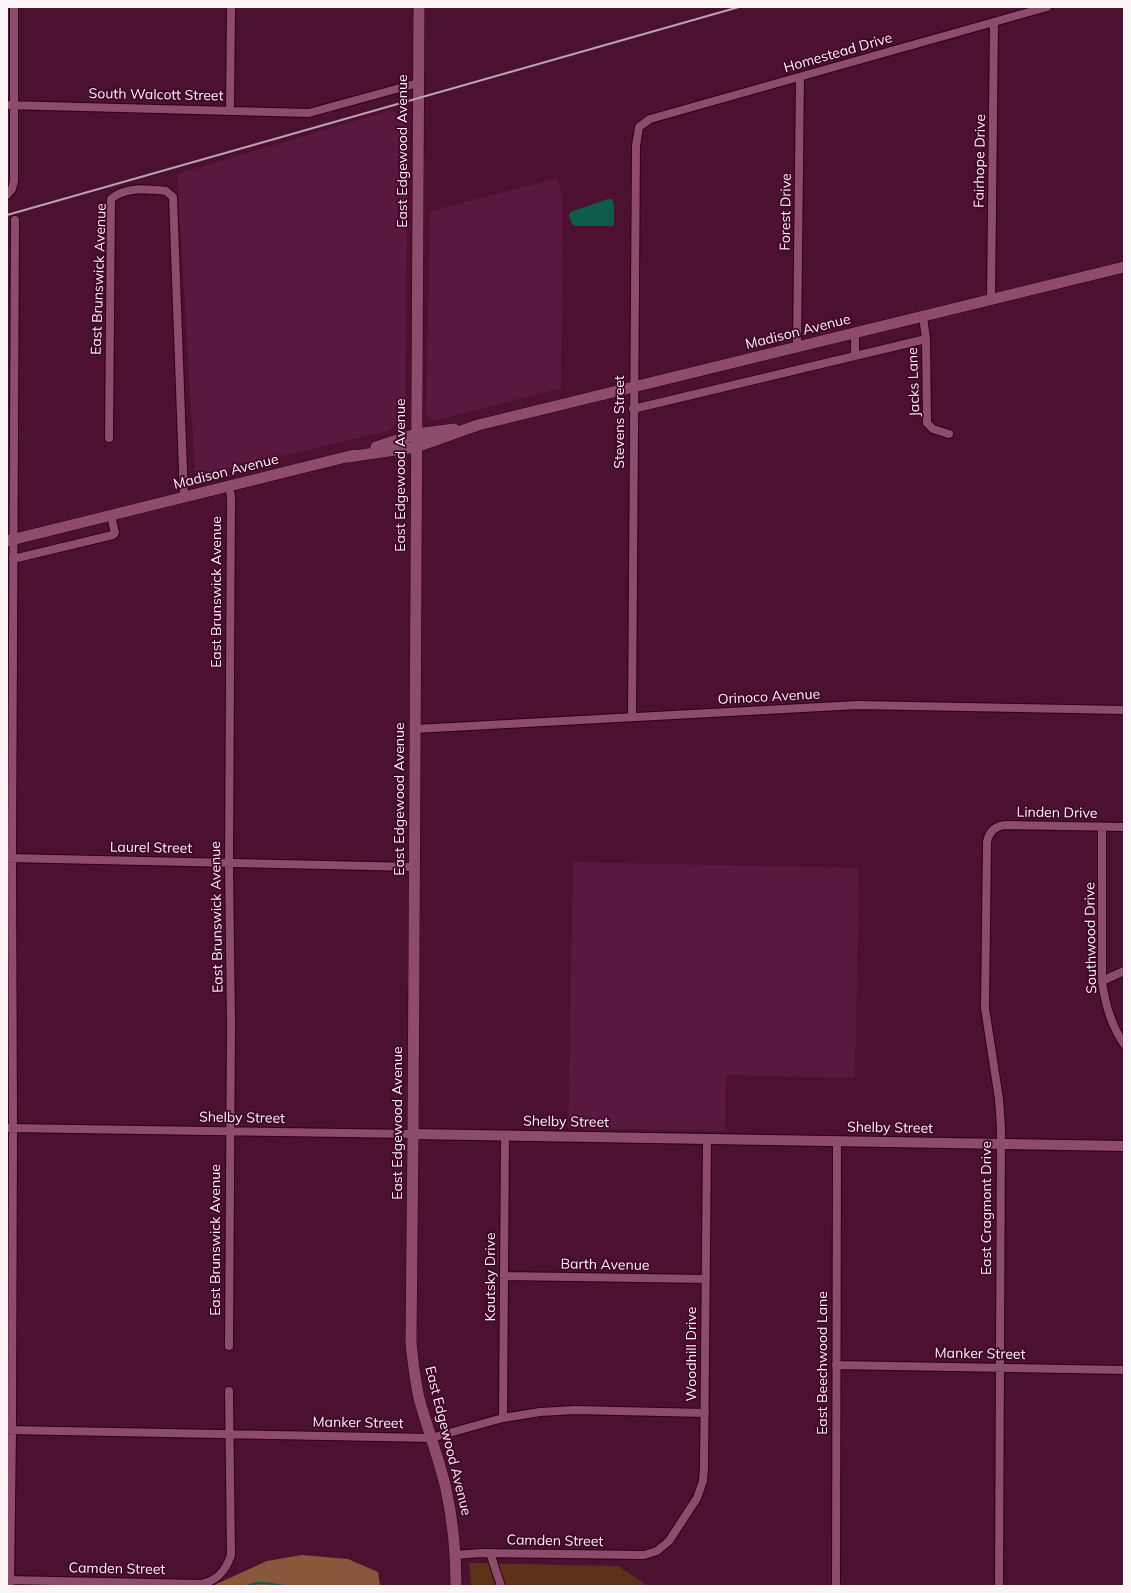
<!DOCTYPE html>
<style>
body{margin:0}
#map{position:relative;width:1131px;height:1593px;overflow:hidden;background:#4c1131;font-family:Mulish,sans-serif}
canvas{display:block}
.frame{position:absolute;inset:0;border:8px solid #fbf3f6;pointer-events:none}
</style>
<div id="map">
<canvas width="1131" height="1593"></canvas>
<div class="frame"></div>
</div>
<script>
const ctx = document.querySelector('canvas').getContext('2d');
ctx.lineJoin = 'round';
function fill(path, color) { ctx.fillStyle = color; ctx.fill(path, 'evenodd'); }
function strokePath(path, color, width, dash) { ctx.strokeStyle = color; ctx.lineWidth = width; ctx.lineCap = dash ? 'butt' : 'round'; ctx.setLineDash(dash || []); ctx.stroke(path); }
function write(font, color, halo, rows, align = 'center') {
  ctx.font = font + ' Mulish,sans-serif'; ctx.lineWidth = 3.5; ctx.setLineDash([]); ctx.textBaseline = 'middle'; ctx.strokeStyle = halo; ctx.fillStyle = color; for (const [text, x, y, turn = 0] of rows) {
    ctx.save(); ctx.translate(x, y); ctx.rotate((+turn || 0) * Math.PI / 180); ctx.textAlign = isNaN(turn) ? turn : align; if (halo) ctx.strokeText(text, 0, 0); ctx.fillText(text, 0, 0); ctx.restore();
  }
}
fill(new Path2D(`
 M391,110L410,120L408,141L405,416L389,431L195,476L177,174Z
 M558,178L563,203L561,388L433,421L426,414L430,211Z
 M573,862L859,868L855,1078L726,1075L725,1131L568,1128Z`), '#59183d');
fill(new Path2D(`
 M469,1563L618,1566L648,1586H471Z`), '#5c3115');
fill(new Path2D(`
 M302,1555L348,1559L378,1572L380,1586H212L267,1561Z`), '#895739');
fill(new Path2D(`
 M608,199H612L614,204V226H576L572,224L569,216L570,212Z`), '#0b5d49');
strokePath(new Path2D(`
 M248,1586C259,1580 274,1585 285,1586`), '#0b5d49', 2);
const minor = new Path2D(`
 M7,105L309,113L418,83
 M230,110L231,7
 M7,195L12,189L14,181V7
 M991,299L994,22
 M923,316L926,339L927,423L933,429L949,434
 M797,347L800,77
 M855,355V333
 M633,409L926,339
 M109,438L111,199C126,186 148,189 166,191L173,197L184,498
 M13,559L113,535L115,533L111,516
 M632,717L636,146L639,127L650,119L1047,7
 M415,729L858,705L1124,710
 M1102,827V981C1105,1004 1111,1025 1124,1044
 M8,858L415,867
 M1102,981L1124,971
 M7,1128L413,1134
 M504,1276L706,1279
 M229,1346L231,1024L229,863L231,496L229,487
 M836,1365L1124,1370
 M503,1418L505,1135
 M8,1430L431,1438L503,1418L540,1412L575,1410L705,1413
 M490,1553L501,1586
 M455,1555L481,1553L644,1555L657,1551L669,1541L697,1498L703,1481L704,1467L707,1139
 M7,1580L201,1584C218,1581 226,1570 231,1555L229,1391
 M10,1586L12,1430L13,1128L12,858L15,220
 M836,1586L837,1141
 M999,1586L1001,1127L999,1099L985,1008L987,842C989,832 995,826 1005,825L1124,827`);
const tertiary = new Path2D(`
 M413,1134L1124,1146`);
const secondary = new Path2D(`
 M419,7L413,1134L411,1343C413,1362 415,1380 419,1398C427,1428 439,1458 446,1489C453,1521 456,1553 456,1586
 M376,447L416,434L454,429
 M348,457L416,447L478,425L1124,267
 M7,541L354,455`);
strokePath(minor, '#2a0118', 10);
strokePath(tertiary, '#2a0118', 12);
strokePath(secondary, '#2a0118', 12);
strokePath(minor, '#8d4c6b', 8);
strokePath(tertiary, '#8d4c6b', 10);
strokePath(secondary, '#8d4c6b', 11);
strokePath(new Path2D(`
 M7,215L739,7`), '#bda2b0', 2);
write('14px', '#fbf3f6', '#400527', [
 ["Homestead Drive",838,53,-16],
 ["South Walcott Street",156,95,1],
 ["East Edgewood Avenue",403,151,-90],
 ["Fairhope Drive",980,161,-89],
 ["Forest Drive",786,212,-89],
 ["East Brunswick Avenue",99,279,-88],
 ["Madison Avenue",798,332,-14],
 ["Jacks Lane",914,382,-92],
 ["Stevens Street",620,422,-90],
 ["Madison Avenue",226,472,-14],
 ["East Edgewood Avenue",401,475,-90],
 ["East Brunswick Avenue",217,592,-90],
 ["Orinoco Avenue",769,697,-3],
 ["East Edgewood Avenue",400,799,-90],
 ["Linden Drive",1057,813,1],
 ["Laurel Street",151,848,1],
 ["East Brunswick Avenue",217,917,-91],
 ["Southwood Drive",1091,938,-91],
 ["Shelby Street",242,1118,1],
 ["Shelby Street",566,1122,1],
 ["East Edgewood Avenue",398,1123,-90],
 ["Shelby Street",890,1128,1],
 ["East Cragmont Drive",987,1208,-90],
 ["East Brunswick Avenue",216,1240,-90],
 ["Barth Avenue",605,1265,1],
 ["Kautsky Drive",491,1277,-90],
 ["Woodhill Drive",692,1354,-90],
 ["Manker Street",980,1354,1],
 ["East Beechwood Lane",823,1363,-90],
 ["Manker Street",358,1423,1],
 ["East Edgewood Avenue",448,1441,76],
 ["Camden Street",555,1541,1],
 ["Camden Street",117,1569,1]
]);
</script>
